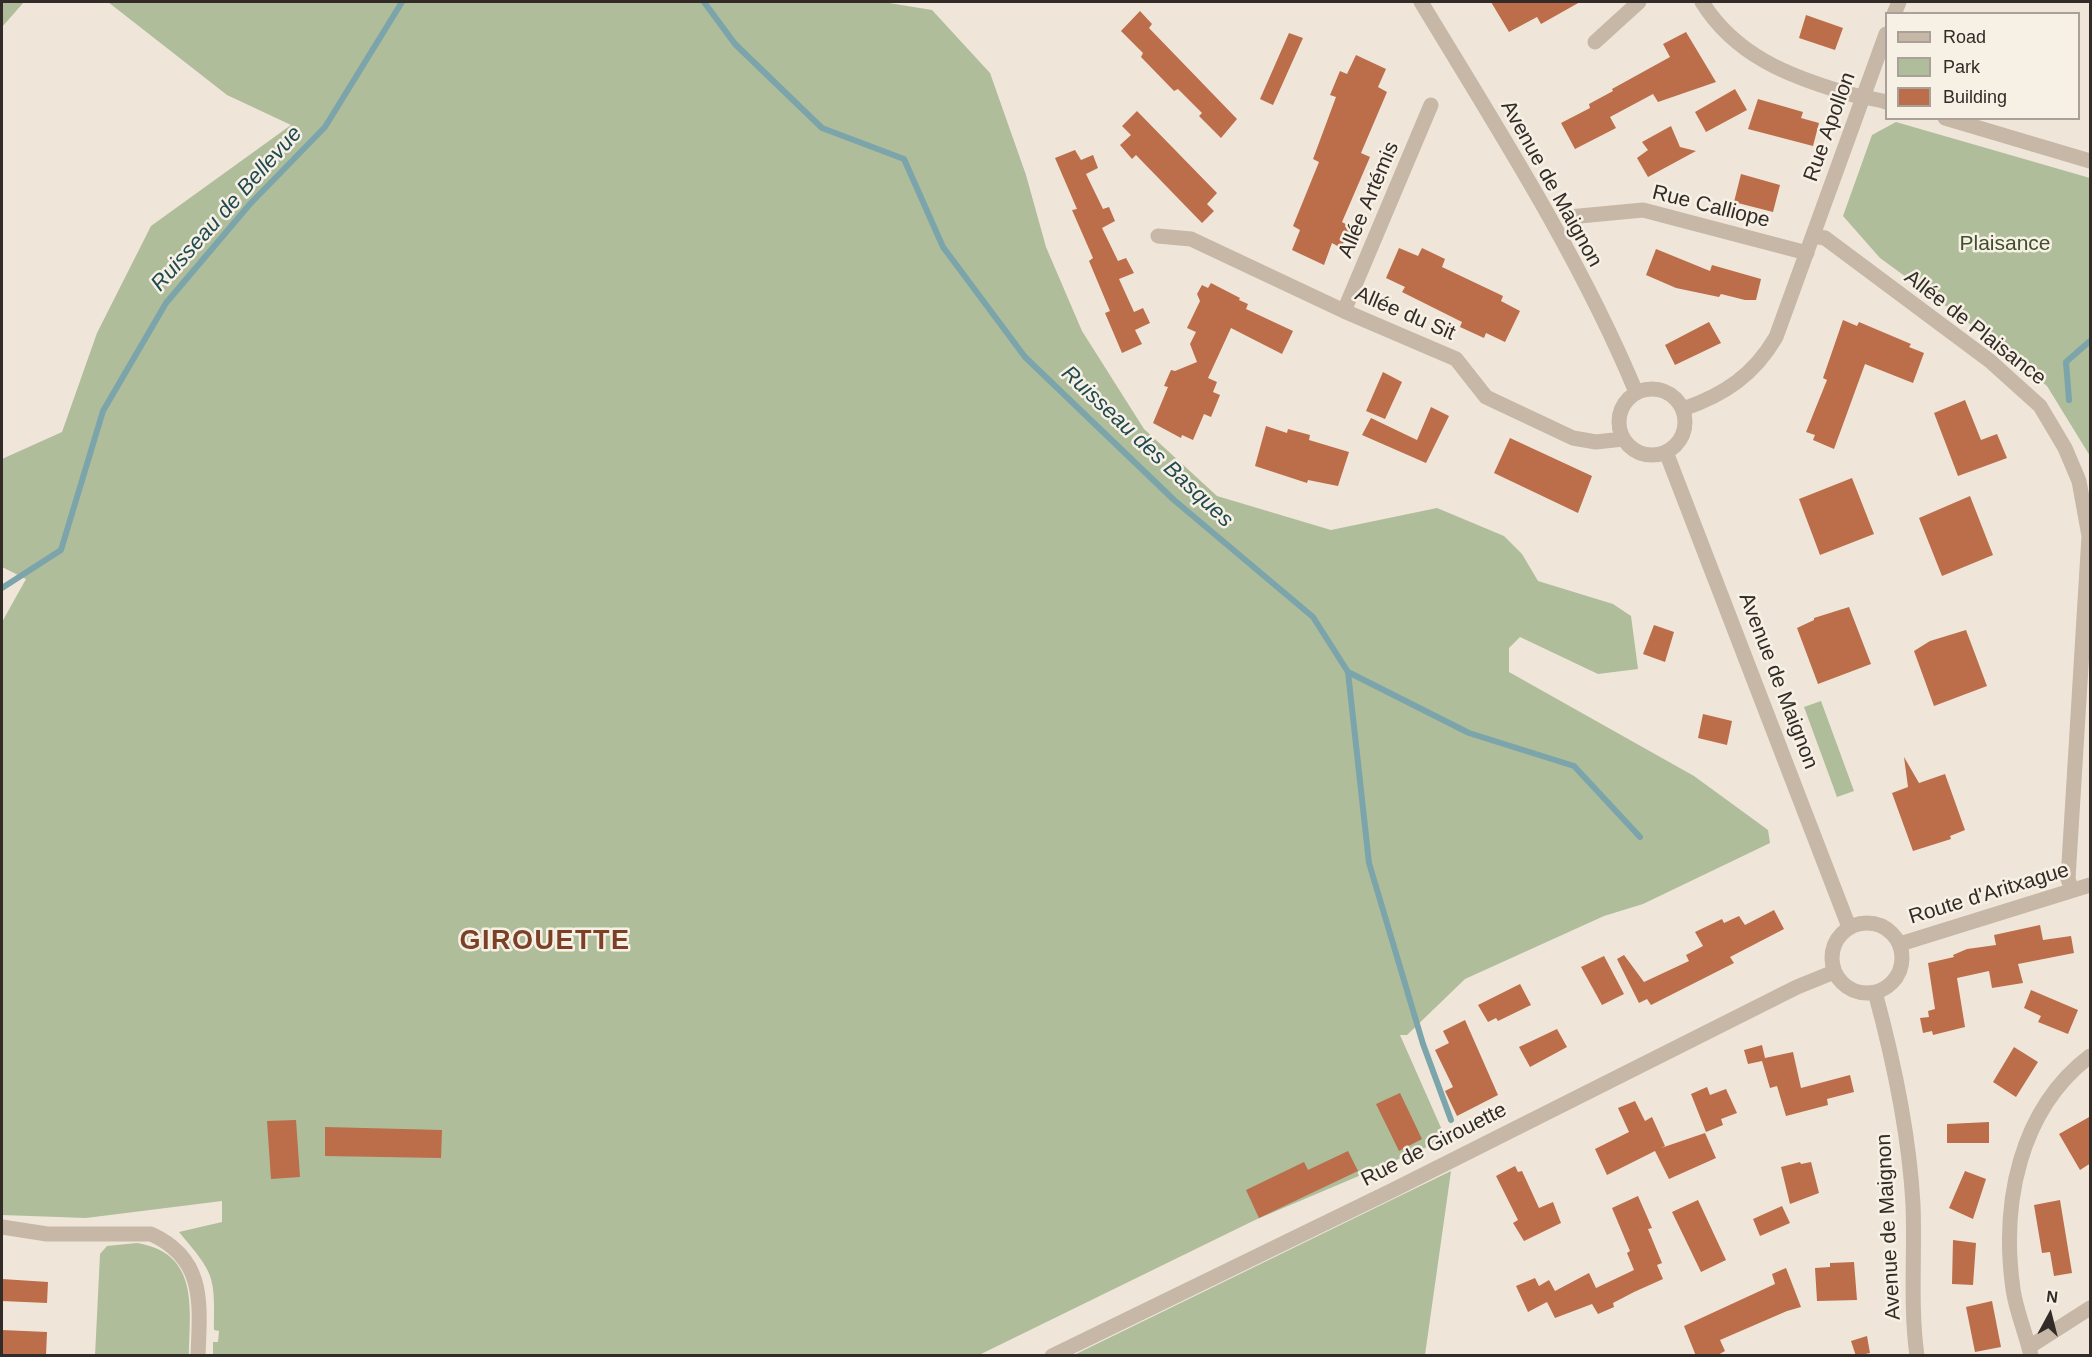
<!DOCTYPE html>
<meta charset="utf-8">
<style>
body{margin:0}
#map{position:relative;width:2092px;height:1357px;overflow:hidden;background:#efe6d9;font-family:Helvetica,sans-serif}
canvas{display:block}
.frame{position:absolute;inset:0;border:3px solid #332b27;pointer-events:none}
.legend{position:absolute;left:1885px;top:12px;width:195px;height:108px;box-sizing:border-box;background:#f7f0e5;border:2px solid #a9a199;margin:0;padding:8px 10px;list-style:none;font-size:18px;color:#332b27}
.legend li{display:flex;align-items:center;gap:12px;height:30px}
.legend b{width:30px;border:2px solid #a9a199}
.north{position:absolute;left:2020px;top:1285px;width:60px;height:60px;-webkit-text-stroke:4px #f7f0e5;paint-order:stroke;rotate:7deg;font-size:16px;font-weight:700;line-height:24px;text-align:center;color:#332b27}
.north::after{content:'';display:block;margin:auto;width:21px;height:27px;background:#332b27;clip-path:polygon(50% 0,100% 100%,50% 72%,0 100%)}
</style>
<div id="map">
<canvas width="2092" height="1357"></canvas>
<div class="frame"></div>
<ul class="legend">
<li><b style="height:8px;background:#c6b7a6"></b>Road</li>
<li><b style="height:16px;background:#afbd9b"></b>Park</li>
<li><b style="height:16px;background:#bc6d4a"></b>Building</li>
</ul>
<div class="north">N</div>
</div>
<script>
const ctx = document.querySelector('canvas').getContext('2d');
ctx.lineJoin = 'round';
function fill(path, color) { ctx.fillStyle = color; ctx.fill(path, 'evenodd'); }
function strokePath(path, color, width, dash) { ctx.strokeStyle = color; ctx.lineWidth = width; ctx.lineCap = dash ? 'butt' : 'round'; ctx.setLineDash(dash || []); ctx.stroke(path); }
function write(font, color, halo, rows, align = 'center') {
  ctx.font = font + ' Helvetica,sans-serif'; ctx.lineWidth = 5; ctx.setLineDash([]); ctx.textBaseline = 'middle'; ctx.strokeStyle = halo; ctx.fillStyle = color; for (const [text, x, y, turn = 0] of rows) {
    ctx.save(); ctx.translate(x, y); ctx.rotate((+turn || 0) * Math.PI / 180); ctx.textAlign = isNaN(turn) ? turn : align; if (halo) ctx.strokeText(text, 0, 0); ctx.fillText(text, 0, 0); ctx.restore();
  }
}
fill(new Path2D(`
 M2,2H24L2,27Z
 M108,2H883L932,10L990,73L1026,175L1046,247L1082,331L1144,429L1217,496L1331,530L1437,508L1504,536L1522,554L1538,581L1613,604L1631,616L1638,669L1598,674L1520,637L1509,648V672L1694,776L1768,830L1770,843L1643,904L1604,916L1465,979L1407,1035H1400L1446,1139L1255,1220L979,1355H213V1342H218L219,1331L214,1330C215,1274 214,1274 179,1232L222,1222V1201L86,1218L2,1215V622L26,579L2,567V459L62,432L97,333L151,226L291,125L227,95Z
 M1896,122L2090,178V456L2047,386L1965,320L1880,258L1843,216L1872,135Z
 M1821,701L1854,791L1837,797L1804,707Z
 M1451,1171L1425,1355H1074Z
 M137,1243C199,1253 190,1307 189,1355L95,1356L100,1254L107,1246Z`), '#afbd9b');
strokePath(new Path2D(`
 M704,2L735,44L822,128L904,159L943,247L1025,357L1174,500L1313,617L1348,672L1469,733L1574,766L1640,837
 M2069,400L2066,362L2090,341
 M2,588L61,550L103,411L166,303L250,204L325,127L402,2
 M1348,672L1369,863L1423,1044L1451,1120`), '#7ba5aa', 6);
fill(new Path2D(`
 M1491,2H1580L1541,24L1537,17L1509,32Z
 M1140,11L1152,24L1149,28L1237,119L1221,138L1199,116L1202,113L1178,89L1174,91L1141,57L1143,53L1121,31Z
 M1806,15L1843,28L1835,50L1799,38Z
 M1686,32L1716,82L1658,102L1653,94L1610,117L1616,128L1575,149L1561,123L1590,108L1589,104L1613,91L1612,89L1670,57L1663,44Z
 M1289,33L1303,38L1273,105L1260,99Z
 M1356,55L1386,69L1378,87L1387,92L1361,153L1370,157L1342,222L1351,227L1341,248L1332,243L1324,265L1292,250L1300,230L1293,226L1319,162L1313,159L1336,97L1330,95L1340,71L1347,74Z
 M1735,89L1747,110L1706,132L1695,112Z
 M1758,99L1803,112L1801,118L1819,123L1813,146L1748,129Z
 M1137,111L1217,193L1207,204L1214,211L1202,223L1136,155L1132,159L1120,145L1131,135L1122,126Z
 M1671,126L1680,147L1696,151L1648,177L1637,158L1648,150L1642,142Z
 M1075,150L1081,160L1093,155L1098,168L1086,174L1103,209L1109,207L1115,221L1102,228L1118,261L1126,258L1134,273L1119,279L1134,312L1143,308L1150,323L1135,330L1142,344L1122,353L1105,313L1110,311L1089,261L1093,258L1072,210L1077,209L1055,158Z
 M1741,174L1780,185L1773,212L1734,202Z
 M1399,248L1418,256L1422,248L1445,259L1442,267L1503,296L1501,301L1520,311L1505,342L1486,333L1484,338L1460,327L1462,322L1402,292L1405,287L1386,278Z
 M1656,249L1710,271L1712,265L1761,279L1756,300H1745L1721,294L1719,297L1676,288L1646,275Z
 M1211,283L1240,298L1239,300L1248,304L1246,309L1293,331L1282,354L1231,328L1208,378L1217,382L1213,392L1220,395L1211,417L1204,414L1193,440L1182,435L1181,438L1153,423L1168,387L1164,386L1171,370L1175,371L1197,362L1190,344L1196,332L1187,328L1200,301L1197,294L1202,285L1208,288Z
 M1843,320L1857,326L1859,322L1911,344L1909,347L1924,353L1913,383L1865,364L1834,449L1813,440L1815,435L1806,432L1827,380L1823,378Z
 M1709,322L1721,343L1675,365L1665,345Z
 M1383,372L1402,382L1385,419L1366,411Z
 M1965,400L1981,440L1997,434L2007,458L1958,476L1934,413Z
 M1431,407L1449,416L1426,463L1362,435L1371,418L1417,440Z
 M1266,426L1287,433L1288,429L1310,435L1309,440L1349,452L1338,486L1308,480L1307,483L1255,466Z
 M1510,438L1592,476L1578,513L1494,473Z
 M1852,478L1874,534L1820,555L1799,499Z
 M1970,496L1993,555L1942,576L1919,518Z
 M1849,607L1871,664L1818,684L1797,628L1814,620V618Z
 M1654,625L1674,632L1665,662L1643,654Z
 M1966,630L1987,686L1934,706L1914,651L1930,641Z
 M1703,714L1732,721L1727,745L1698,738Z
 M1904,757L1919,783L1945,774L1965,830L1950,836L1951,839L1913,851L1892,793L1908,787Z
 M1774,910L1784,929L1730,957L1734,963L1651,1005L1647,999L1639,1003L1617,959L1624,955L1644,982L1689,961L1686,955L1703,946L1695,932L1722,919L1724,923L1739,916L1745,925Z
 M2040,925L2043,940L2071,936L2074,953L2018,964L2023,983L1992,988L1989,971L1957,978L1965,1027L1933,1035L1932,1031L1923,1033L1920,1018L1929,1017L1928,1011L1935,1009L1928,963L1954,957L1953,955L1967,949L1996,945L1994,935Z
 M1604,956L1624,994L1602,1005L1581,967Z
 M1520,984L1531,1005L1498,1021L1496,1018L1488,1022L1478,1005Z
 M2031,990L2078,1010L2068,1034L2038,1022L2041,1016L2024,1008Z
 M1465,1020L1498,1095L1457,1116L1445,1091L1453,1087L1435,1050L1449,1043L1443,1031Z
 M1557,1029L1567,1047L1530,1067L1519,1047Z
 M1762,1045L1765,1058L1793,1052L1801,1088L1850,1075L1854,1092L1827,1099L1828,1105L1786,1116L1777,1086L1770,1088L1762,1061L1748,1064L1744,1050Z
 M2014,1047L2038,1062L2016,1097L1993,1082Z
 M1707,1087L1710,1095L1726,1089L1737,1113L1721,1119L1723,1125L1706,1132L1691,1094Z
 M1400,1093L1422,1139L1399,1151L1376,1104Z
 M1635,1101L1645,1121L1652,1117L1665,1146L1661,1148L1705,1133L1716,1158L1669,1179L1655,1151L1607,1175L1595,1149L1629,1132L1618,1108Z
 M2091,1116V1163L2080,1170L2059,1134Z
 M296,1120L300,1177L271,1179L267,1121Z
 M1989,1122V1143H1947V1124Z
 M325,1127L442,1130L441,1158L325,1156Z
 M1348,1151L1358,1171L1259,1218L1246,1190L1304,1162L1308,1170Z
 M1800,1162L1801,1164L1811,1162L1819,1193L1790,1204L1781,1167Z
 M1515,1166L1518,1172L1522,1171L1539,1208L1553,1202L1561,1223L1524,1241L1513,1223L1518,1220L1496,1176Z
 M1965,1171L1986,1179L1973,1219L1949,1208Z
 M1638,1196L1652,1228L1648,1229L1662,1263L1657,1265L1663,1279L1634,1292L1613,1303L1614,1307L1598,1314L1592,1304L1555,1318L1547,1302L1528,1312L1516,1286L1535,1278L1539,1286L1549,1280L1555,1291L1589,1273L1596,1288L1634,1270L1627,1253L1630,1251L1612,1208Z
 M1698,1200L1726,1260L1701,1272L1672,1212Z
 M2060,1200L2072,1273L2054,1276L2050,1252L2042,1253L2034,1205Z
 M1782,1206L1790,1223L1760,1236L1753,1219Z
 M1953,1240L1976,1243L1973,1285L1952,1284Z
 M1854,1262L1857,1300L1817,1301L1815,1268L1830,1267V1263Z
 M1786,1268L1801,1307L1787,1311L1720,1340L1725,1351L1716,1356H1696L1684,1326L1775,1284L1772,1274Z
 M2,1279L48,1282L47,1303L2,1301Z
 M1992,1301L2001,1347L1975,1352L1966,1307Z
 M2,1330L47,1332L46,1356H2Z
 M1867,1336L1870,1353L1856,1356L1851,1341Z`), '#bc6d4a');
strokePath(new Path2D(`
 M1421,2C1497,128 1579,255 1636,392
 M1702,2C1735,55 1788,76 1846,93C1859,97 1873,98 1886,102
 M1894,14L1899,2
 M1595,42L1639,2
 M1945,118L2090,161
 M1569,217L1643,210L1807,253
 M1158,236L1191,239L1344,311L1456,359L1486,397L1573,438L1596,442L1623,439
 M1813,236L1825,238L1990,361L2040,406L2065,448L2079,481L2089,536L2068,879L2072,890
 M1344,311L1431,105
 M1619 422a33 33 0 1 1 66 0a33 33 0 1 1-66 0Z
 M1683,409C1724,395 1754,375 1776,337L1886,34
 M1666,452L1849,927
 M1832 958a35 35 0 1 1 70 0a35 35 0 1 1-70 0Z
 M1900,944L2090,885
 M1875,992C1894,1062 1909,1132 1913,1204C1915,1255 1910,1305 1917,1356
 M2,1227L47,1234H151C206,1259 200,1304 198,1356
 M2029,1347L2090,1308
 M1052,1356L1393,1190L1797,987L1834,972
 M2031,1356C2026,1333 2016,1311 2013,1289C2001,1204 2019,1110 2090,1056`), '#c6b7a6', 15);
write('21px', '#332b27', '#f7f0e5', [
 ["Rue Apollon",1830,127,-70],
 ["Avenue de Maignon",1551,184,61],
 ["Allée Artémis",1369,200,-67],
 ["Rue Calliope",1711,207,14],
 ["Allée du Sit",1405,314,23],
 ["Allée de Plaisance",1975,328,38],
 ["Avenue de Maignon",1778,681,69],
 ["Route d'Aritxague",1989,894,-17],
 ["Rue de Girouette",1434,1145,-27],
 ["Avenue de Maignon",1889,1227,-93]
]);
write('21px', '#404f2c', '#f7f0e5', [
 ["Plaisance",2005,244]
]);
write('italic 22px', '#204a51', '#f7f0e5', [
 ["Ruisseau de Bellevue",227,209,-48],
 ["Ruisseau des Basques",1147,447,43]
]);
ctx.letterSpacing = '1.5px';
write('bold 27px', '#7b4026', '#f7f0e5', [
 ["GIROUETTE",545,942]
]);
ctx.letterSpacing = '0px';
</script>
